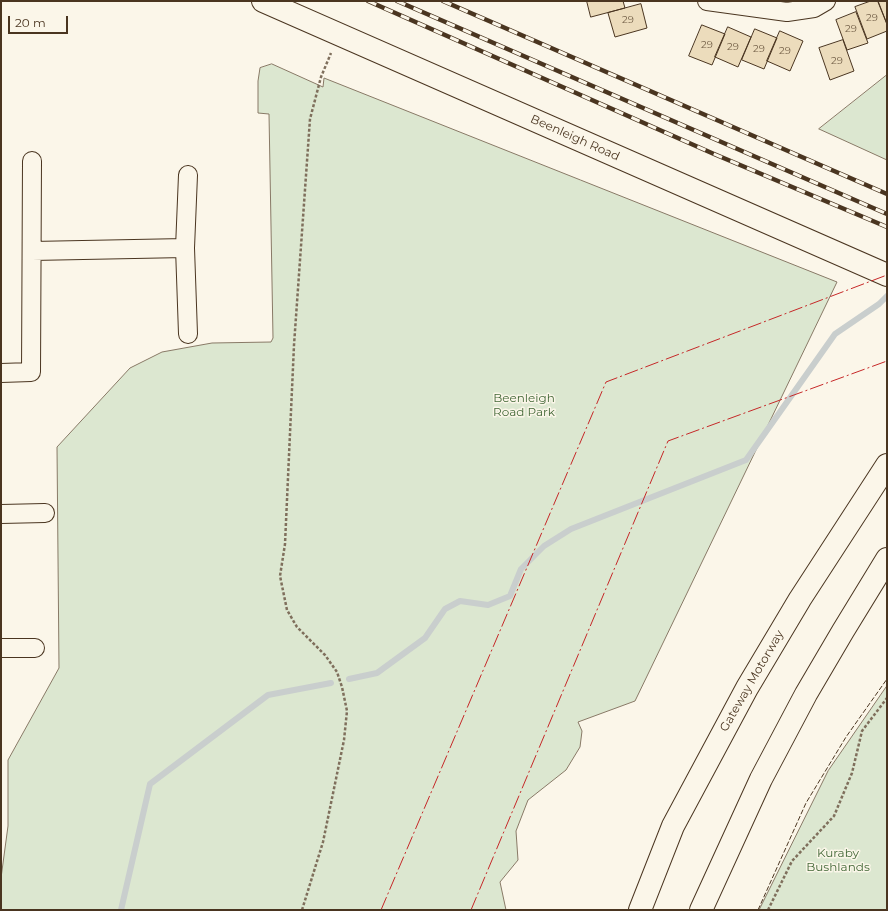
<!DOCTYPE html>
<style>
body{margin:0}
#map{position:relative;width:888px;height:911px;overflow:hidden;background:#fbf6e9;font-family:Montserrat,sans-serif}
canvas{display:block}
.frame{position:absolute;inset:0;border:2px solid #4a3520;pointer-events:none}
.scale{position:absolute;left:8px;top:16px;width:60px;height:18px;box-sizing:border-box;border:2px solid #4a3520;border-top:0;padding-left:5px;font-size:12px;line-height:14px;white-space:nowrap;color:#4a3520;-webkit-text-stroke:3px #fbf6e9;paint-order:stroke}
</style>
<div id="map">
<canvas width="888" height="911"></canvas>
<div class="frame"></div>
<div class="scale">20 m</div>
</div>
<script>
const ctx = document.querySelector('canvas').getContext('2d');
ctx.lineJoin = 'round';
function fill(path, color) { ctx.fillStyle = color; ctx.fill(path, 'evenodd'); }
function strokePath(path, color, width, dash) { ctx.strokeStyle = color; ctx.lineWidth = width; ctx.lineCap = dash ? 'butt' : 'round'; ctx.setLineDash(dash || []); ctx.stroke(path); }
function write(font, color, halo, rows, align = 'center') {
  ctx.font = font + ' Montserrat,sans-serif'; ctx.lineWidth = 3; ctx.setLineDash([]); ctx.textBaseline = 'middle'; ctx.strokeStyle = halo; ctx.fillStyle = color; for (const [text, x, y, turn = 0] of rows) {
    ctx.save(); ctx.translate(x, y); ctx.rotate((+turn || 0) * Math.PI / 180); ctx.textAlign = isNaN(turn) ? turn : align; if (halo) ctx.strokeText(text, 0, 0); ctx.fillText(text, 0, 0); ctx.restore();
  }
}
const green = new Path2D(`
 M272,64L323,87L324,78L837,282L635,701L578,722L582,731L580,747L566,770L528,800L516,831L518,860L500,882L506,910H1V878L8,826V760L59,668L57,447L130,368L162,352L212,343L271,342L273,338L269,114L258,113V81L260,68Z
 M887,75V160L819,129Z
 M887,686V910H759L828,771Z`);
fill(green, '#dce7d0');
strokePath(green, '#887966', 1);
strokePath(new Path2D(`
 M349,679L377,673L425,638L445,609L460,601L488,605L510,596L521,569L544,546L571,529L746,460L835,334L879,304L887,296
 M121,910L150,784L268,695L331,683`), '#c9cecd', 6);
const building = new Path2D(`
 M587,1H623L625,8L591,17Z
 M871,1H878L887,24V31L867,39L855,7Z
 M878,1H887V24Z
 M641,4L647,28L615,37L608,13Z
 M856,12L868,43L847,50L836,20Z
 M702,25L725,34L712,65L689,56Z
 M728,27L751,37L738,67L715,57Z
 M755,29L777,38L764,69L742,60Z
 M780,31L803,41L790,71L767,61Z
 M843,40L854,71L830,80L819,48Z`);
fill(building, '#ecdcbc');
strokePath(building, '#4a3520', 1);
const street = new Path2D(`
 M707,1L787,12L814,8L826,1
 M32,251L185,248
 M188,334L185,248L188,175
 M1,373L31,372L32,161
 M1,514L45,513
 M1,648H35`);
const secondary = new Path2D(`
 M263,1L887,275`);
const highway = new Path2D(`
 M640,910L673,826L747,688L800,599L887,465
 M701,910L761,779L806,694L843,631L887,559`);
strokePath(street, '#4a3520', 20);
strokePath(secondary, '#4a3520', 24);
strokePath(highway, '#4a3520', 24);
strokePath(new Path2D(`
 M302,910L323,842L344,740L347,711L342,687L337,672L325,655L297,627L287,610L280,576L285,544L294,345L310,119L321,77L331,53
 M768,910L792,861L834,816L852,773L862,731L887,698`), '#7f6f5c', 2.5, [3, 2]);
strokePath(street, '#fbf6e9', 18);
strokePath(secondary, '#fbf6e9', 22);
strokePath(highway, '#fbf6e9', 22);
const rail = new Path2D(`
 M368,1L714,154L887,227
 M397,1L887,214
 M443,1L887,194`);
strokePath(rail, '#4a3520', 4.5);
strokePath(rail, '#fbf6e9', 3, [9]);
strokePath(new Path2D(`
 M758,910L806,803L846,737L887,679`), '#4a3520', 1, [5, 2]);
strokePath(new Path2D(`
 M381,910L606,382L887,275
 M471,910L668,441L887,361`), '#c62828', 1, [14, 3, 2, 3]);
write('10px', '#725f47', null, [
 ["29",872,18],
 ["29",628,20],
 ["29",851,29],
 ["29",707,45],
 ["29",733,47],
 ["29",759,49],
 ["29",785,51],
 ["29",837,61]
]);
write('12px', '#4a3520', '#fbf6e9', [
 ["Beenleigh Road",575,138,24],
 ["Gateway Motorway",752,681,-60]
]);
write('12px', '#436837', '#fbf6e9', [
 ["Beenleigh",524,398],
 ["Road Park",524,412],
 ["Kuraby",838,853],
 ["Bushlands",838,867]
]);
</script>
